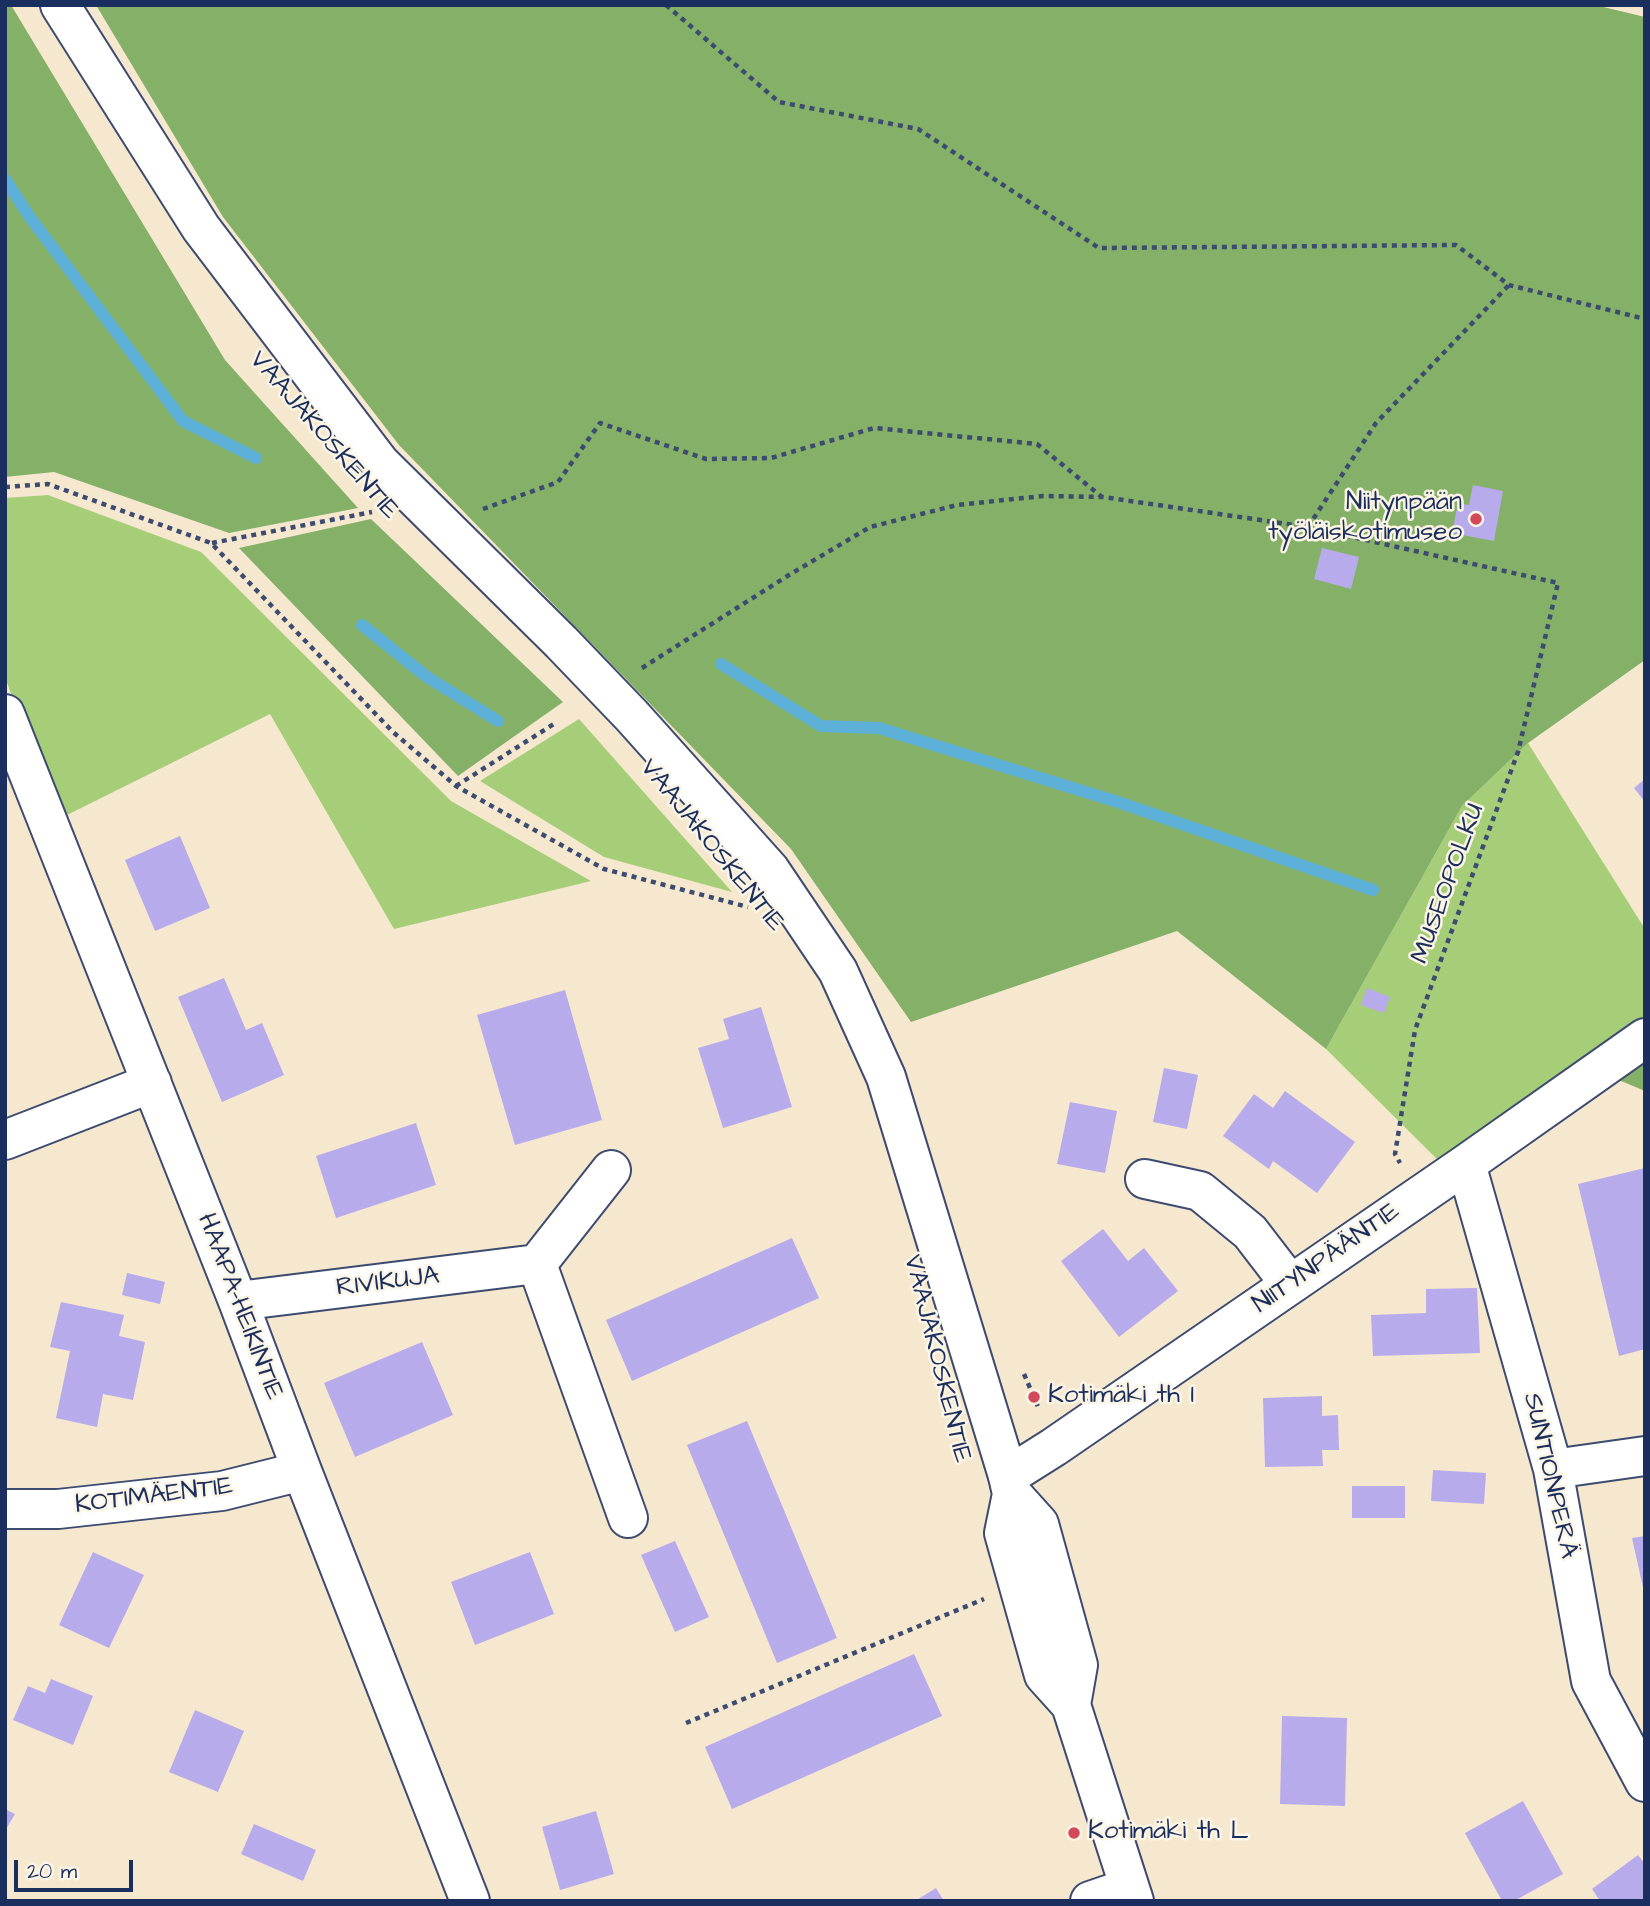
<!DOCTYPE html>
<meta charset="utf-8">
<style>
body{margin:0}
#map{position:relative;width:1650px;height:1906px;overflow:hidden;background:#f5e8cf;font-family:"Architects Daughter",sans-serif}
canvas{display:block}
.frame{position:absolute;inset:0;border:7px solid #1b2f5e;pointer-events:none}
.scale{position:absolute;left:14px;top:1860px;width:119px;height:32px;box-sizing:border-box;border:4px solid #1b2f5e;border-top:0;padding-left:9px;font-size:21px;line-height:24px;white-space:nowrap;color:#1b2f5e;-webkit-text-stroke:5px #fcf5e5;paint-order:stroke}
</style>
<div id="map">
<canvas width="1650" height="1906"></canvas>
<div class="frame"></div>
<div class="scale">20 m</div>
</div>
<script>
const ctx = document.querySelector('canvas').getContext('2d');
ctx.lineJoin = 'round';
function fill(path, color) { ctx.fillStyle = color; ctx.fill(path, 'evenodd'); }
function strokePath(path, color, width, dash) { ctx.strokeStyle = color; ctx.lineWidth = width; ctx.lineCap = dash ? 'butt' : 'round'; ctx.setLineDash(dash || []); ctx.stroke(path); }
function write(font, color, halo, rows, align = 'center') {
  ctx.font = font + ' "Architects Daughter",sans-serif'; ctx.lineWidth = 5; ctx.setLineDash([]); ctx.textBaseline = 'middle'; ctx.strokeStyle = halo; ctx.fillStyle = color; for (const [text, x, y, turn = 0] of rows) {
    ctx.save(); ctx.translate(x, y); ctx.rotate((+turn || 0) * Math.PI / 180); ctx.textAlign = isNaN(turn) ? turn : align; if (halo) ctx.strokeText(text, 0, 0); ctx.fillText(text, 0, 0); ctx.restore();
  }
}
fill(new Path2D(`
 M48,495L201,552L451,801L591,881L394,929L270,714L57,820L5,677V498Z
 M579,719L732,892L604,857L480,781Z
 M1528,743L1645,929V1034L1449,1171L1326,1049L1462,806Z`), '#a6cd78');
fill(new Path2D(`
 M5,5H11L225,360L358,508L229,533L54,472L5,477Z
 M96,5H1595L1645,17V660L1528,743L1462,806L1326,1049L1177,931L911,1022L791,849L399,445L223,217Z
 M371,519L563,702L458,776L239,548Z
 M1645,1052V1091L1602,1073Z`), '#84b068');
strokePath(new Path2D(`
 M5,179L29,216L183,421L256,458
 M362,625L427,677L498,721
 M721,664L821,726L879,728L1118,802L1373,890`), '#5cb0d8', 12);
fill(new Path2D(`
 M1473,485L1503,491L1494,541L1452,533L1458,503L1469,505Z
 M1322,548L1359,557L1351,589L1314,579Z
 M1645,779V802L1634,788Z
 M180,836L210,908L155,931L125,860Z
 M224,978L246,1030L262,1023L284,1075L222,1102L178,997Z
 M1367,988L1390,997L1384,1013L1361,1005Z
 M565,990L602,1120L515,1145L477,1015Z
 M761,1007L792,1107L723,1128L698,1048L729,1039L723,1019Z
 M1164,1068L1198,1075L1187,1129L1153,1122Z
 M1285,1091L1355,1142L1317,1193L1273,1161L1269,1169L1223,1136L1254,1094L1273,1108Z
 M1070,1102L1117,1111L1105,1173L1057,1164Z
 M416,1123L436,1185L336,1218L316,1156Z
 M1645,1168V1349L1619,1356L1578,1184Z
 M1103,1229L1128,1261L1144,1248L1178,1291L1119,1337L1061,1261Z
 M792,1238L819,1298L632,1381L606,1320Z
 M127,1273L165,1282L160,1304L122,1295Z
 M1477,1288L1480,1353L1373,1356L1371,1315L1426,1313V1289Z
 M61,1302L124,1315L119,1336L145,1342L133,1400L103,1394L97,1427L56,1418L70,1351L50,1347Z
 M422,1342L453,1415L355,1457L324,1383Z
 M1322,1396V1416L1338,1415L1339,1450H1322L1323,1466L1265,1467L1263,1398Z
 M747,1421L837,1638L777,1663L687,1445Z
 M1433,1470L1486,1473L1484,1504L1431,1501Z
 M1352,1486H1405V1518H1352Z
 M1645,1536V1592H1644L1632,1538Z
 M675,1541L709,1617L675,1632L641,1555Z
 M93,1552L144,1575L109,1648L59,1625Z
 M530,1552L554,1614L475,1645L451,1582Z
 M914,1654L942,1716L732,1809L705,1747Z
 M51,1679L93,1696L73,1745L13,1720L28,1686L45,1693Z
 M195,1710L244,1731L218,1792L169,1772Z
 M1282,1716L1347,1718L1345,1806L1280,1804Z
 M1523,1801L1563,1874L1514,1901H1502L1465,1833Z
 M5,1809L15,1814L5,1831Z
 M596,1811L614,1874L560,1890L542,1827Z
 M254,1824L316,1850L303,1881L241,1854Z
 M1638,1855L1645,1864V1901H1600L1592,1889Z
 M936,1888L944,1901H915Z`), '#b8abeb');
const minor = new Path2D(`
 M5,714L238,1301L302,1471L470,1901
 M5,1140L152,1083
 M1466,1164L1553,1469L1591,1681L1645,1782
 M1145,1179L1200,1191L1250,1232L1290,1284
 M537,1264L628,1518
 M537,1264L611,1170
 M238,1301L537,1264
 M1553,1469L1645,1456
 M1008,1476L1054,1447L1466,1164L1645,1038
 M5,1509H58L222,1491L302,1471
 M1090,1901L1128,1888`);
const major = new Path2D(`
 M60,5L201,228L380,463L561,642L632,716L770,870L838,971L886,1077L1008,1476L1012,1494L1004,1533L1044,1675L1071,1705L1134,1901
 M1012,1494L1039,1524L1078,1665L1071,1705`);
strokePath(minor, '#3c4b6f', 42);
strokePath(major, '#3c4b6f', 42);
strokePath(new Path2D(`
 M666,5L779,102L918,129L1099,248L1456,245L1509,285L1645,319
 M5,487L48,484L211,543L393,732L456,786L604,869L748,907
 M483,509L558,482L600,423L706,459L771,458L874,428L1037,444L1102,497
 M1308,527L1376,423L1509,285
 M212,543L372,512
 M642,668L789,575L870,527L957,505L1043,496L1103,497L1308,527L1558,583L1518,752L1415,1030L1395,1154L1400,1163
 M456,786L557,722
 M1024,1374L1039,1409
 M686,1723L984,1599`), '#3c4b6f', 4.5, [5, 5]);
strokePath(minor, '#fff', 38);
strokePath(major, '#fff', 38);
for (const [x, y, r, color] of [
 [1476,519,7,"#d1495b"],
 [1034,1397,7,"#d1495b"],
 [1074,1833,7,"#d1495b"]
]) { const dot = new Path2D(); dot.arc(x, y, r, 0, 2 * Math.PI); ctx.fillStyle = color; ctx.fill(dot); strokePath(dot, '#fcf5e5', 2.5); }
write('26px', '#1b2f5e', '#fcf5e5', [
 ["VAAJAKOSKENTIE",323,436,49],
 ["VAAJAKOSKENTIE",711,846,51],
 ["MUSEOPOLKU",1449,884,-70],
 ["NIITYNPÄÄNTIE",1327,1259,-35],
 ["RIVIKUJA",388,1283,-7],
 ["HAAPA-HEIKINTIE",239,1307,69],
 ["VAAJAKOSKENTIE",936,1359,76],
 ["SUNTIONPERÄ",1549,1476,77],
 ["KOTIMÄENTIE",154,1497,-7]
]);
write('26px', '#1b2f5e', '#fcf5e5', [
 ["Niitynpään",1462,504,"right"],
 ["työläiskotimuseo",1462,534,"right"],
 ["Kotimäki th I",1048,1397],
 ["Kotimäki th L",1088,1833]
], 'left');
</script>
